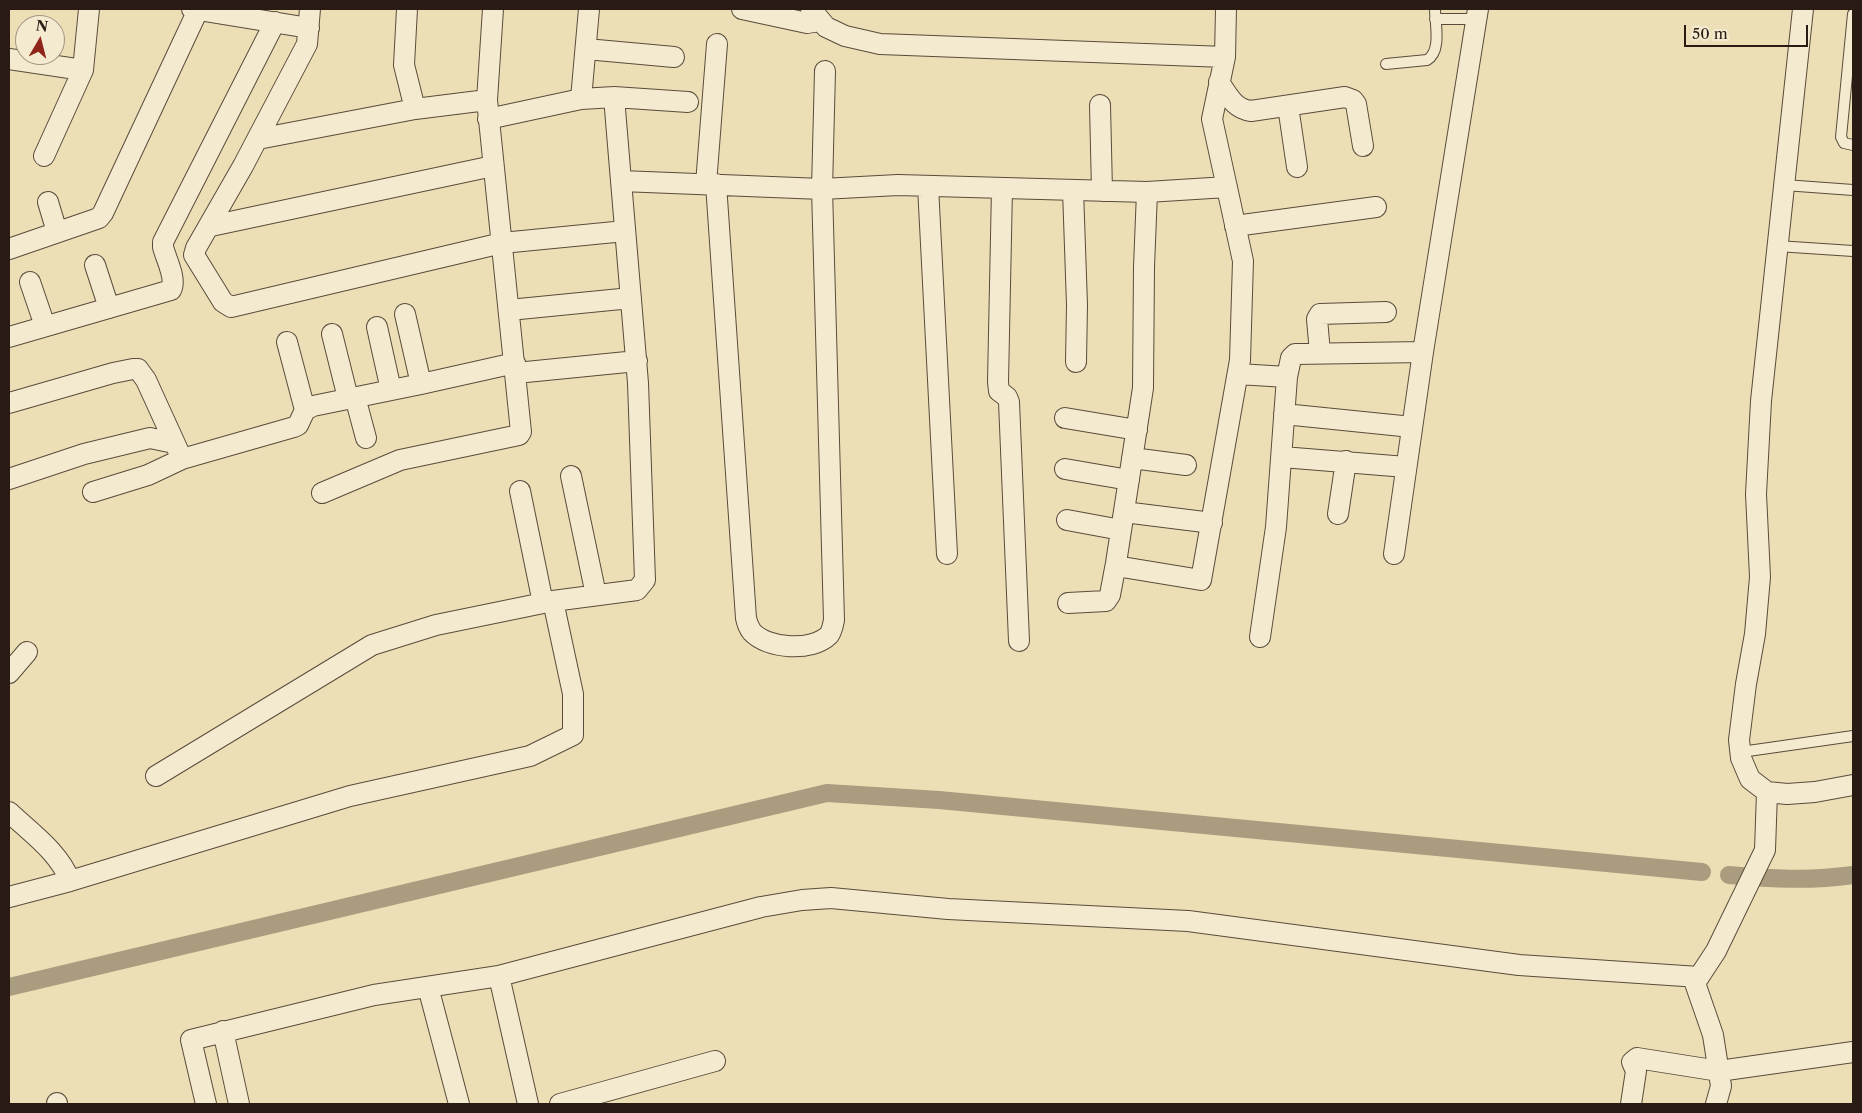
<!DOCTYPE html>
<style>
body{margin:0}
#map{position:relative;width:1862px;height:1113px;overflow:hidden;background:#ecdfb5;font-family:"Libre Caslon Text",serif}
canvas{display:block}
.frame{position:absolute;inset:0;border:10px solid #2a1a14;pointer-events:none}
.north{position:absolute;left:15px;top:15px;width:50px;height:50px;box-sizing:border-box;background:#f3eacf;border:1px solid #a39784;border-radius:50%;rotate:8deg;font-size:14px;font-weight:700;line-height:20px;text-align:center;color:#2a1a14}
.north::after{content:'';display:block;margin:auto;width:18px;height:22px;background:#8f2418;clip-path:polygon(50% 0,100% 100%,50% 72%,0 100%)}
.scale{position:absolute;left:1684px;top:25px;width:124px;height:22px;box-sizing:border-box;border:2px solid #2a1a14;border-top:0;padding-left:6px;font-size:15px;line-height:18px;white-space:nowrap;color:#2a1a14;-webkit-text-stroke:4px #f3eacf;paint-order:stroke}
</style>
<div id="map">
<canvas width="1862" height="1113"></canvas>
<div class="frame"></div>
<div class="north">N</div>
<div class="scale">50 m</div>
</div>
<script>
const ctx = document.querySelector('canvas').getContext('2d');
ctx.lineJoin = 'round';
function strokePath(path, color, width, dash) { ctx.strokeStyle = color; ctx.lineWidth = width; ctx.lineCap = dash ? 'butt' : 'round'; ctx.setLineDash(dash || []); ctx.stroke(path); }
strokePath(new Path2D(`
 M1729,875C1772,879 1810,881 1853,875
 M9,987L827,793L939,800L1702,872`), '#aa9c7e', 18);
const service = new Path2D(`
 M1853,14L1841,137L1844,143L1853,145
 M1435,19H1476
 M1386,64L1427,60C1442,51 1435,24 1435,9
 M1784,185L1853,190
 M1777,246L1853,251
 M1741,752L1853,736`);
const minor = new Path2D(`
 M192,9L309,28
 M310,9L307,44L243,166L196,248L194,255L223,302L231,307L502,243L625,231
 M407,9L404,65L415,109
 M742,9L807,23L820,21
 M811,9L826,27L845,36L880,44L1225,57
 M1803,9L1761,401L1756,494L1760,577L1755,634L1746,684L1739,740L1741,758L1750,779L1767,792L1787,794L1815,792L1853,785
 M586,49L674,57
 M9,59L83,70L44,156
 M83,70L89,9
 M1219,82C1228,95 1234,109 1251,111L1345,97L1353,100L1356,104L1363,146
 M614,97L621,181
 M581,99L589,9
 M1100,105L1102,191
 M1288,106L1297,167
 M488,119L581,99L614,97L688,102
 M258,139L415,109L487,100
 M706,184L717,44
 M716,184L746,618C747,623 749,628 752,632C768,649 812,652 829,635C832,631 833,625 834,620L822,189L898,185L1147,192L1227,187
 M928,186L947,554
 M1002,188L998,382L999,391L1007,397L1009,402L1019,641
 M1073,190L1077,305L1076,362
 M48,202L57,232
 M211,226L493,166
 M1235,226L1376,207
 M9,249L99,218L103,213L198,10
 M95,265L109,308
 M30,282L45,326
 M509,310L631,298
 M405,314L421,384
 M377,327L391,390
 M332,334L348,398
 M9,337L171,290C177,279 166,259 163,247V242L275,22
 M287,342L305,410
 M1320,353L1317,319L1320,314L1386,312
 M516,373L637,361
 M1238,374L1287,377L1291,358L1295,354L1423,352
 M355,397L366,438
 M9,403L113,373L133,369H138L146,380L182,459L148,475L93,492
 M1284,414L1412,427
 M1065,418L1137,430
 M1282,457L1406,467
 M1132,458L1186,465
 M182,459L294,427L298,425L305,410L313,406L421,384L515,363
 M1065,469L1129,480
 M571,476L596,595
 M9,479L84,454L150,438L174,443
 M520,491L543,603
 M322,493L400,460L519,435L521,432L487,100L493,9
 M1124,512L1212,523
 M1338,514L1346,461
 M1067,520L1121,530
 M1394,554L1423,352L1478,9
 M1116,566L1201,580L1240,360L1243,261L1212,119L1225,57L1226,9
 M1068,603L1106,601L1110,595L1116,563L1143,388L1144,267L1147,192
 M1260,637L1276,527L1287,377
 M9,673L27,652
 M156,776L372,645L436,625L553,601L637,590L645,580L638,383L621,181L822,189L825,71
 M9,812C31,833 59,852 70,881L9,897
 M70,881L350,796L530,756L573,735V694L553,601
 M499,976L528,1104
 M428,987L459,1104
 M223,1031L239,1104
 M57,1103V1104
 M206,1104L191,1040L374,995L499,976L761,907L802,900L831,898L948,909L1188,921L1519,965L1699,977
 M560,1104L715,1061
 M1631,1104L1636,1071L1632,1062L1637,1058L1719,1071L1853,1052
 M1716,1104L1721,1086L1713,1035L1695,983L1716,951L1765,850L1767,792`);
strokePath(service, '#5a4b3c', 12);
strokePath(minor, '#5a4b3c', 22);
strokePath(service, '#f3eacf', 10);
strokePath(minor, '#f3eacf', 20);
</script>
